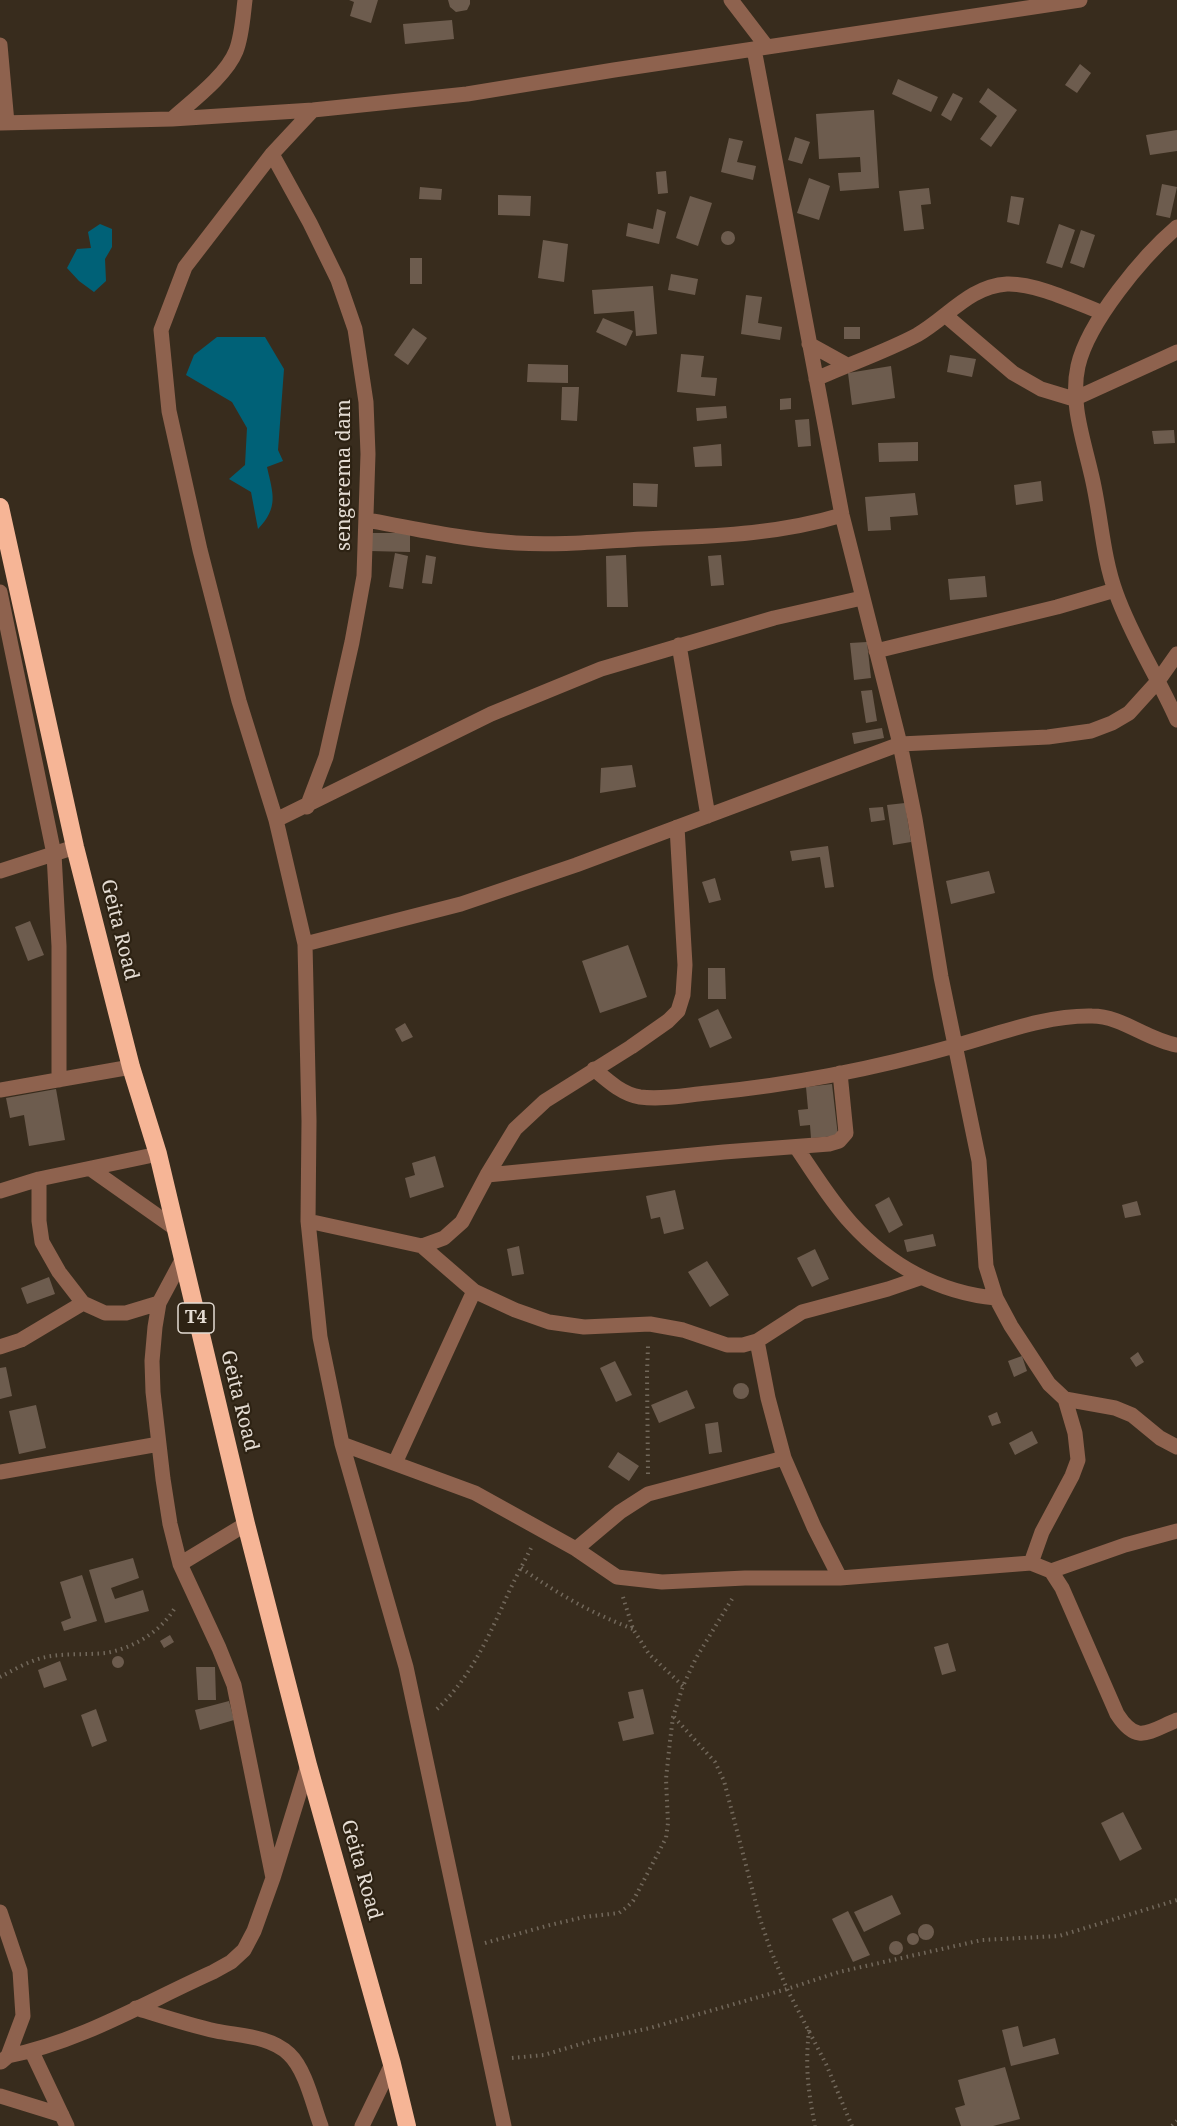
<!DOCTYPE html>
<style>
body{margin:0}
canvas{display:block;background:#382c1d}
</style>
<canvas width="1177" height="2126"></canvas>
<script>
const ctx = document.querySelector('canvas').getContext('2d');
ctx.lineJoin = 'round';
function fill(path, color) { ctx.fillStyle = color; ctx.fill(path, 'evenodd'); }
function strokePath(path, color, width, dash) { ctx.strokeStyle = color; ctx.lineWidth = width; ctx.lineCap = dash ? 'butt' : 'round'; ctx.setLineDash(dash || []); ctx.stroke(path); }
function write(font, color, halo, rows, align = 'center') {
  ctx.font = font + ' "Noto Serif",serif'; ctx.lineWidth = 4.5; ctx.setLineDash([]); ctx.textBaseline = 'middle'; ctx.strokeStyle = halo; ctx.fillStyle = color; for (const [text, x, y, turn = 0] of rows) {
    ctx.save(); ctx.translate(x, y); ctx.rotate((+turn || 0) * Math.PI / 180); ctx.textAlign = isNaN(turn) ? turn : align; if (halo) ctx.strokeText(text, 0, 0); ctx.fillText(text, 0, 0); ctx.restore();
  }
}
fill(new Path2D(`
 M100,224L112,229V247L105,259L106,281L94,292L79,281L67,268L77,249L91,248L88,232Z
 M217,337H265L284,369L278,450L283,461L267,467C273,494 279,507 258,529L251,492L229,479L245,465L247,428L232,402L186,375L194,355Z`), '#006177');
fill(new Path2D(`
 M349,0H378L371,23L350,16L354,2Z
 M448,0H470V4L467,10L456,12L450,7Z
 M452,20L454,39L405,44L403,24Z
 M1080,64L1091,73L1077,93L1065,85Z
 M898,79L938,97L931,112L892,94Z
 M988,88L1017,110L991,147L980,139L997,116L979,102Z
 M953,93L963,98L951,121L941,115Z
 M874,110L879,188L840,191L838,173L861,172L860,157L819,159L816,114Z
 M1177,130V151L1150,155L1146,135Z
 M795,137L810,142L802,164L788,160Z
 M729,138L743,141L737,162L756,166L753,180L721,172Z
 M666,171L668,193L658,194L656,172Z
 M809,178L830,186L819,220L797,213Z
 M1162,184L1177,187L1170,218L1156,215Z
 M420,187L442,189L441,200L419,199Z
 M929,188L931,204L921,205L924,229L904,231L899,191Z
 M498,195L531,196L530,216L498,215Z
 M690,196L712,203L698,246L676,238Z
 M1011,196L1024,198L1019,225L1007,222Z
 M657,209L666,212L659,244L626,236L628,223L653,229Z
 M1059,224L1075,230L1062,268L1046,263Z
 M1081,230L1095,235L1084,268L1070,263Z
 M721 238a7 7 0 1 1 14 0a7 7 0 1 1-14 0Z
 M543,240L568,244L564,282L538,278Z
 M410,258H422V284H410Z
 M671,274L698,279L695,295L668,290Z
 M653,286L657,334L636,336L634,311L594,314L592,290Z
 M746,295L762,297L758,323L782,327L780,340L741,334Z
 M603,318L633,331L626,346L596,332Z
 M844,327H860V339H844Z
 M413,328L427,338L408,365L394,355Z
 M681,354L704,356L701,377L717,378L715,396L677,392Z
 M950,355L976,359L972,377L947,372Z
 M528,364L568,365V383L527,382Z
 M891,366L895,398L852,405L848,373Z
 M562,387H579L577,421L561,420Z
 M791,398V409L780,410V399Z
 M726,406L727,418L697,421L696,408Z
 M809,419L811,446L798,447L795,420Z
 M1174,430L1175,443L1154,444L1152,431Z
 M918,442V461L879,462L878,443Z
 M721,444L722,466L695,467L693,447Z
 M1041,481L1043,501L1016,505L1014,485Z
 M633,483L658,484L657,507L633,506Z
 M915,493L918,515L890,517L891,530L868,531L865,497Z
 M371,533H410V552L370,551Z
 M395,553L408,556L403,589L389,587Z
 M426,555L436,557L432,584L422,583Z
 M626,555L628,607H607L606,556Z
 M721,555L724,585L711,586L708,556Z
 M985,576L987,597L950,600L948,579Z
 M867,642L871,678L854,680L850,643Z
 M872,690L877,721L866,723L861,691Z
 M882,728L884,738L854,744L852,733Z
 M632,765L636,787L600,793L601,768Z
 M905,803L911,842L893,845L887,805Z
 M883,807L885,820L871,822L869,808Z
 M828,846L834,887L825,888L820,857L792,861L790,851Z
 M989,871L995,893L951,904L946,881Z
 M715,878L721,900L709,903L702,882Z
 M30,921L44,955L28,961L15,927Z
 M628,945L647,997L600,1013L582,961Z
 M708,968H725L726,999H708Z
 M718,1009L732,1038L710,1048L698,1019Z
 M405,1023L413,1037L402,1042L395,1029Z
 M832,1084L838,1136L811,1138L810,1125L800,1126L798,1110L808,1109L806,1087Z
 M56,1089L65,1140L29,1146L24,1115L10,1118L6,1098Z
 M435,1156L444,1187L410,1198L405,1178L415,1175L412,1163Z
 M675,1190L684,1229L664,1234L660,1217L651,1219L646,1196Z
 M889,1197L903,1225L889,1233L875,1205Z
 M1137,1201L1141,1215L1125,1218L1122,1205Z
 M933,1234L936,1246L907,1252L904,1240Z
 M519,1246L524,1274L512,1276L507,1249Z
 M815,1249L829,1279L812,1287L797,1258Z
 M707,1261L729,1295L710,1307L688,1272Z
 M49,1277L55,1294L27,1304L21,1288Z
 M1138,1352L1144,1362L1136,1367L1130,1358Z
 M1022,1356L1027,1371L1014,1377L1008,1361Z
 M615,1361L632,1395L616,1402L600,1368Z
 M6,1367L12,1396L0,1399V1368Z
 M733 1391a8 8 0 1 1 16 0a8 8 0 1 1-16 0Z
 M687,1390L695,1408L659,1423L651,1405Z
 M36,1405L46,1448L19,1454L9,1411Z
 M997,1412L1001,1423L992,1426L988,1416Z
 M718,1422L722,1452L709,1454L705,1424Z
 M1032,1431L1038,1443L1015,1455L1009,1443Z
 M618,1452L639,1466L629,1481L608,1467Z
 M133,1558L139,1578L111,1588L115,1599L143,1590L149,1611L105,1623L89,1570Z
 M82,1575L97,1621L64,1631L61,1622L71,1618L60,1582Z
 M170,1635L174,1642L164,1648L160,1641Z
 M948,1643L956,1671L942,1675L934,1647Z
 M112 1662a6 6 0 1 1 12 0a6 6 0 1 1-12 0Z
 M60,1661L67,1680L44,1688L38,1670Z
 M196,1667H215L216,1700H198Z
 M643,1689L654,1734L623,1741L618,1722L634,1718L628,1692Z
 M229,1701L234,1720L200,1730L195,1710Z
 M96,1709L107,1741L92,1747L81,1715Z
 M1123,1812L1142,1849L1120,1861L1101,1823Z
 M892,1895L901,1914L864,1932L854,1912Z
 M848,1911L870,1955L853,1962L832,1919Z
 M918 1932a8 8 0 1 1 16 0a8 8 0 1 1-16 0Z
 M907 1939a6 6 0 1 1 12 0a6 6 0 1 1-12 0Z
 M889 1948a7 7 0 1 1 14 0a7 7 0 1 1-14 0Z
 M1018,2026L1023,2047L1055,2038L1059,2054L1011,2066L1002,2030Z
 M1005,2067L1020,2119L993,2126H961L955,2108L965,2105L958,2080Z`), '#6d5c4e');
strokePath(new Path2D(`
 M648,1474L647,1373L648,1346
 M521,1568C558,1594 591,1613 633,1629
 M623,1597L633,1629L649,1654L683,1686
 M0,1677C14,1670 30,1660 46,1657C66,1653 86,1655 106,1653C134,1648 162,1631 176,1606
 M437,1709C469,1679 486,1642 504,1603C512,1584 522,1566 531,1548
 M674,1717L715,1762L724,1781L760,1919L771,1951L787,1989L826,2064L852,2126
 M485,1943L550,1925L584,1917L619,1913L627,1907L633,1901L666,1838L668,1823L666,1779L670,1741L673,1717L683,1686L696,1658L732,1599
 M809,2030C805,2067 808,2090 815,2126
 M512,2058L544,2055L594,2040L650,2028L787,1989L839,1972L982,1940L1059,1936L1177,1900
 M1172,2126L1177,2121`), '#72685b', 4, [1.5, 4.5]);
strokePath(new Path2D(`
 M731,0L767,47
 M0,45L7,123
 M754,49L842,515L900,744L915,819L941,977L979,1161L986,1266L996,1298L1011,1326L1049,1384L1065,1399L1115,1408L1132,1415L1160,1438L1177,1447
 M313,110L272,154L185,267L161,330L169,411L200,550L239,701L276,820L305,944L309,1121L308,1221L320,1337L342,1444L406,1667L504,2126
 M172,119C192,101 226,76 236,51C242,36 243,16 245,0
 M0,123L172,119L313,110L467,94L614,70L1080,0
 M272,154L310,223L338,280L355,329L366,402L368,454L364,576L352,642L326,757L307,807
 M1177,227C1143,256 1088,322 1078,366C1070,402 1083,438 1091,473C1101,513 1102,555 1116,593C1132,638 1158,677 1177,720
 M945,315L1013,373L1041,389L1074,399L1177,352
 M809,344L847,365
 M816,379C849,364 885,352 917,335C947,318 970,286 1007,284C1036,283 1077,303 1103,313
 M367,520C416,529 466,540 516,543C564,546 613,540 662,538C723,536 783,533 842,515
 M0,592L54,854L59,946V1080
 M679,645L708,816
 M876,651L1057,607L1115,590
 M276,820L491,714L601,669L774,618L862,598
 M0,871L75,847
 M305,944L461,904L576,865L900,744L1048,737L1091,731L1112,723L1129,713L1158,681L1177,654
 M594,1069C608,1081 622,1094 640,1097C663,1100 686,1095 708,1093C792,1085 877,1068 958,1045C1001,1033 1047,1015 1092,1016C1122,1016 1147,1040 1177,1045
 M0,1090L131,1067
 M796,1147C814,1173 830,1200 851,1223C889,1265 939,1293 996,1298
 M91,1169L176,1229
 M487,1175L724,1152L829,1144L839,1141L846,1133L840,1073
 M39,1179V1221L42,1242L59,1272L83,1303L105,1313H126L159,1303
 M0,1191L39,1179L158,1154
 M308,1221L422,1246L444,1238L462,1222L487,1175L515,1129L545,1101L631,1047L668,1021L678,1011L683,995L685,965L677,827
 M422,1246L474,1291L515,1310L549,1322L584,1327L650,1324L683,1330L727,1345H743L757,1341L802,1312L888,1289L920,1278
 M182,1260L159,1303L155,1327L152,1361L153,1392L163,1479L170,1524L180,1564L219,1648L234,1685L273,1878
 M757,1341L768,1398L784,1458L814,1527L840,1578
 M0,1347L21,1340L83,1303
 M342,1444L475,1493L576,1549L617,1577L662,1582L745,1578H840L1031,1563L1051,1571L1062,1588L1117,1714C1137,1745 1148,1732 1177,1720
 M395,1463L474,1291
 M0,1472L159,1444
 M576,1549L620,1512L648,1494L784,1458
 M1031,1563L1042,1532L1072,1476L1078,1460L1075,1433L1065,1399
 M180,1564L246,1524
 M1051,1571L1125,1545L1177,1531
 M0,1912L20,1971L23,2016L8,2056L1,2062
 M136,2008C162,2016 189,2025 216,2031C240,2036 270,2036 289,2054C306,2070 313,2105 321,2126
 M32,2052L67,2126
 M8,2056C80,2042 146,2002 213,1972L231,1962L244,1950L254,1931L273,1878L308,1765
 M0,2096L62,2115
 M362,2126L392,2064`), '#8e624e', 15);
strokePath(new Path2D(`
 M0,507L75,847L131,1067L158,1154L246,1524L308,1765L392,2064L407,2126`), '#f6b596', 18);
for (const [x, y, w] of [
 [196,1318,36]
]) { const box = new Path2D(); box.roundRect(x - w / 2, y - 15, w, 30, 4.5); ctx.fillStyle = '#2d2213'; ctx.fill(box); strokePath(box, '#e4dcd3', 1.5); }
write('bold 18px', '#e4dcd3', null, [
 ["T4",196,1318]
]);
write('20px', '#e4dcd3', '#2d2213', [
 ["sengerema dam",344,475,-90],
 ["Geita Road",119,930,76],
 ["Geita Road",239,1401,76],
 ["Geita Road",361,1870,74]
]);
</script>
